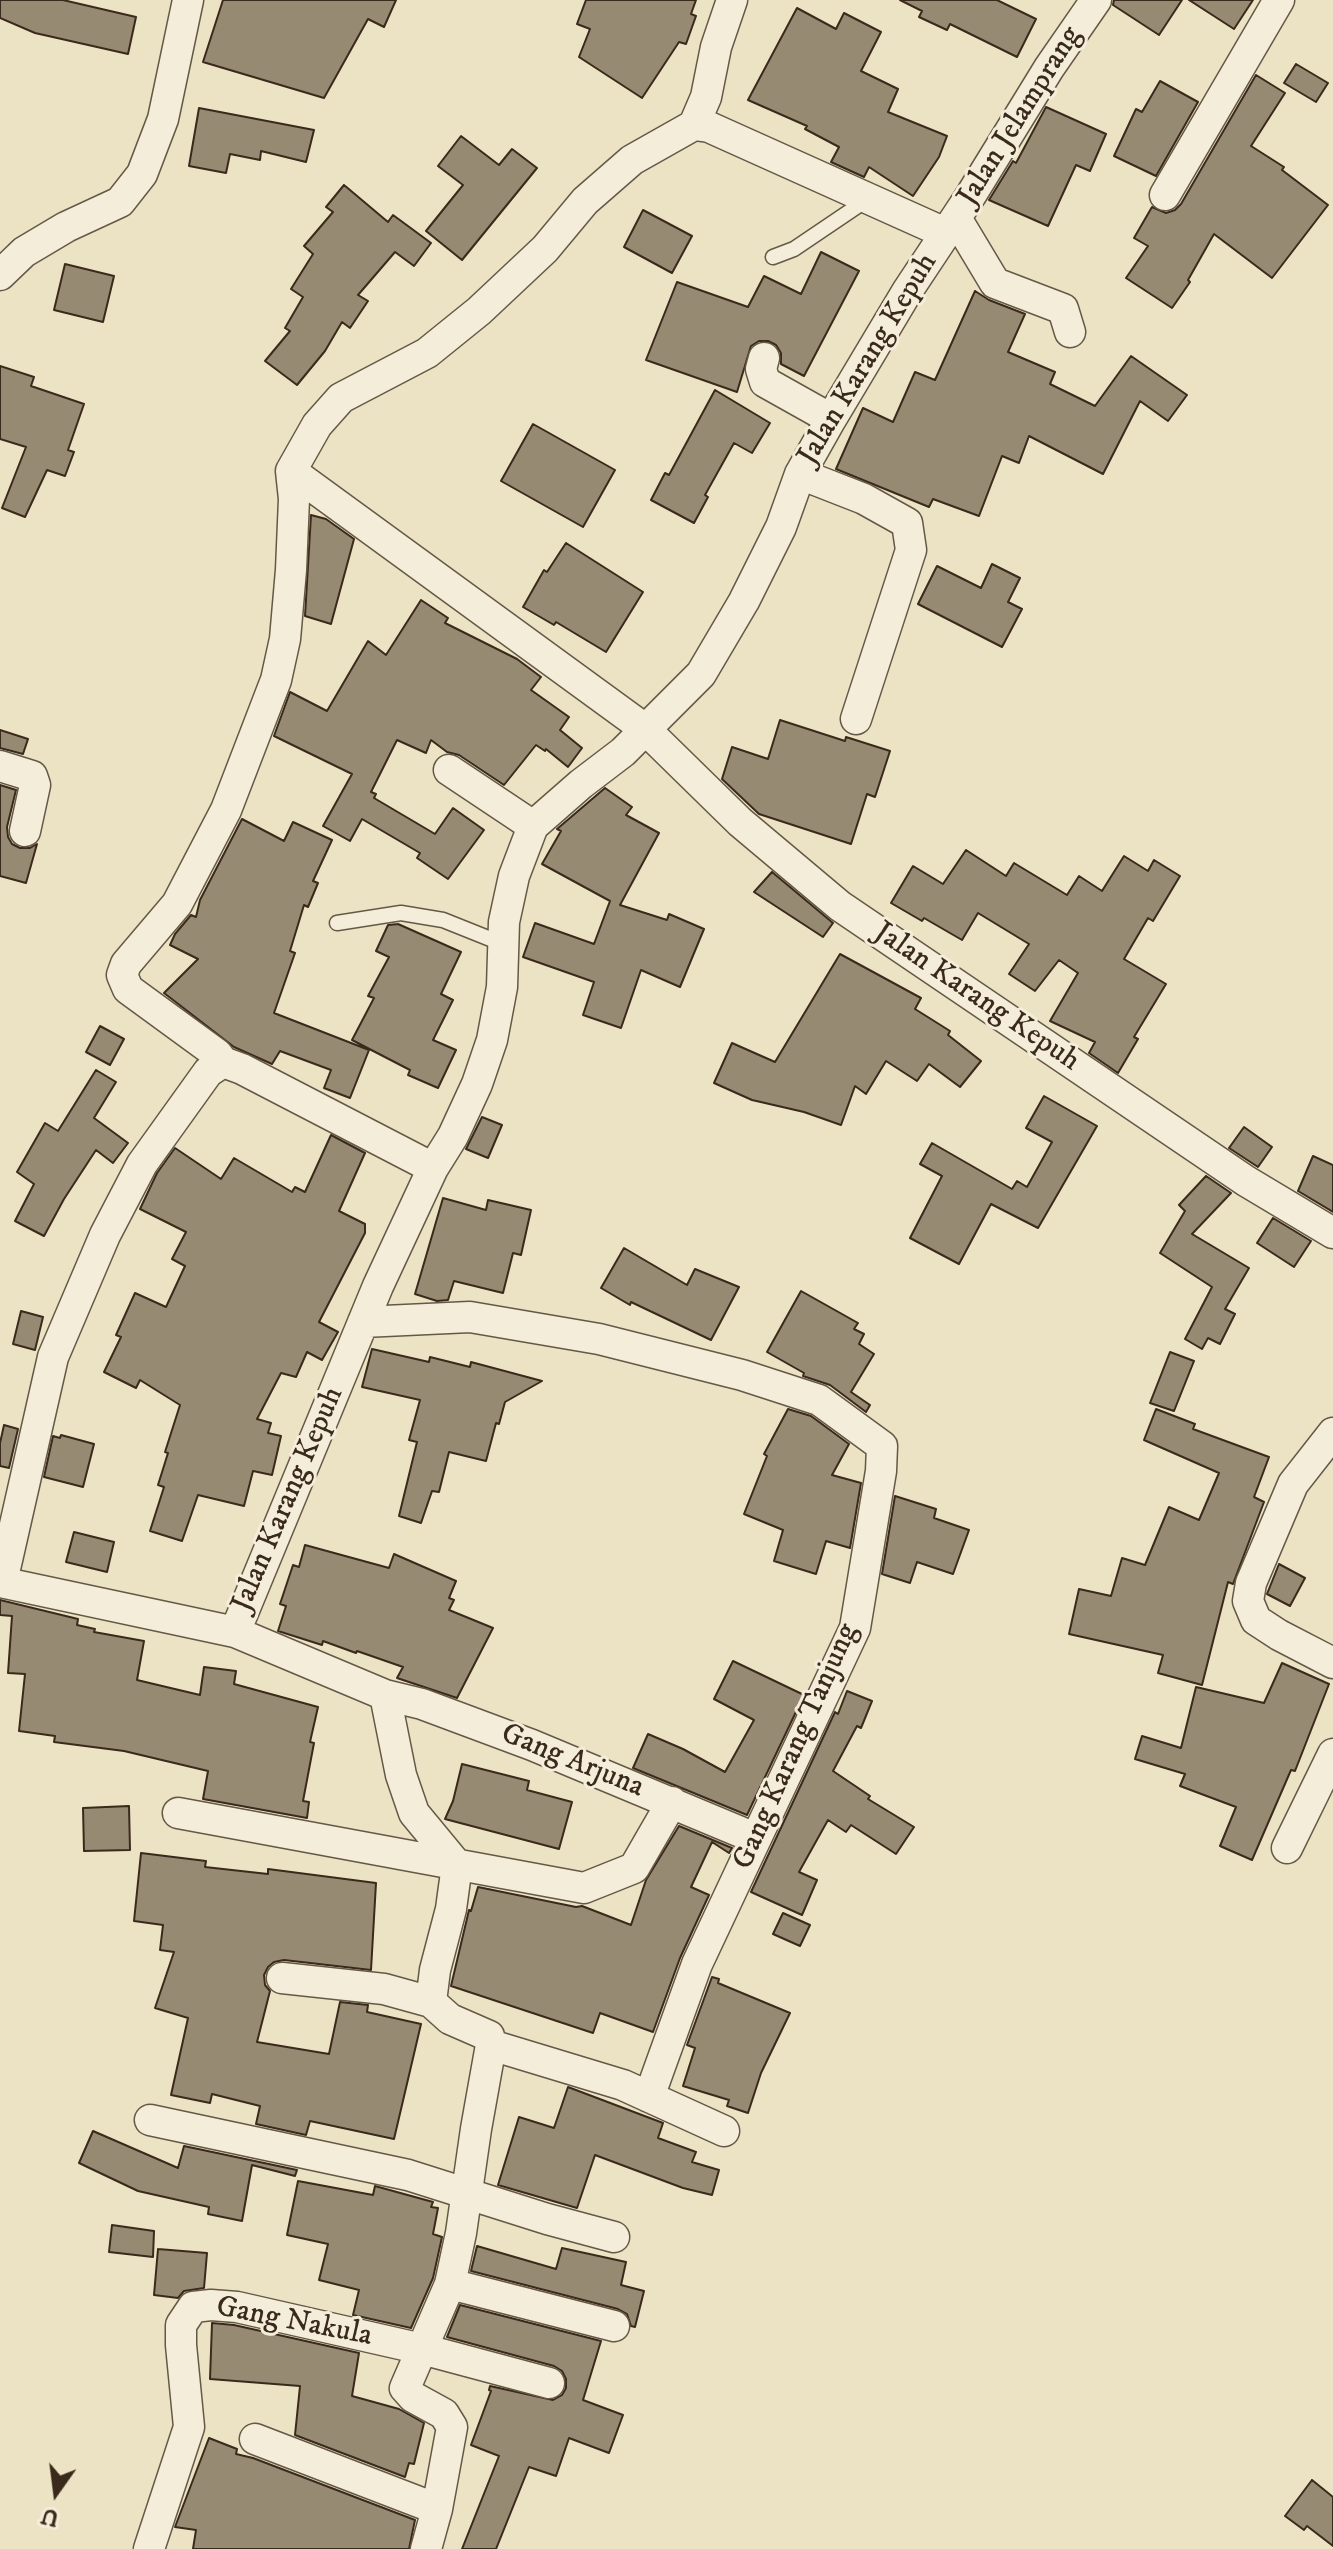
<!DOCTYPE html>
<html>
<head>
<meta charset="utf-8">
<style>
  body { margin:0 }
  #map { position:relative; width:1333px; height:2549px; overflow:hidden; background:#ece3c5; font-family:"IM FELL DW Pica",serif }
  canvas { display:block }
  .north { position:absolute; left:16px; top:2453px; width:80px; height:80px; -webkit-text-stroke:6px #f3edd9; paint-order:stroke; rotate:194deg; font-size:22px; font-weight:700; line-height:32px; text-align:center; color:#3a2a1b }
  .north::after { content:''; display:block; margin:auto; width:28px; height:36px; background:#3a2a1b; clip-path:polygon(50% 0,100% 100%,50% 72%,0 100%) }
</style>
</head>
<body>
<div id="map">
<canvas width="1333" height="2549"></canvas>
<div class="north">U</div>
</div>
<script>
const g = document.querySelector('canvas').getContext('2d');
g.lineJoin = 'round';
function fill(path, color) { g.fillStyle = color; g.fill(path, 'evenodd'); }
const shape = rows => new Path2D(rows.map(r => 'M' + r).join(''));
function strokePath(path, color, width, dash) { g.strokeStyle = color; g.lineWidth = width; g.lineCap = dash ? 'butt' : 'round'; g.setLineDash(dash || []); g.stroke(path); }
function write(font, color, halo, rows, align = 'center') {
  g.font = font + ' "IM FELL DW Pica",serif'; g.lineWidth = 6; g.setLineDash([]); g.textBaseline = 'middle'; g.strokeStyle = halo; g.fillStyle = color; for (const [text, x, y, turn = 0] of rows) {
    g.save(); g.translate(x, y); g.rotate((+turn || 0) * Math.PI / 180); g.textAlign = isNaN(turn) ? turn : align; if (halo) g.strokeText(text, 0, 0); g.fillText(text, 0, 0); g.restore();
  }
}
const building = shape([
  [0,0,63,0,136,17,128,54,35,33,0,18,0,0],
  [223,0,396,0,384,27,368,19,324,98,203,62,223,0],
  [586,0,696,0,691,14,696,16,686,44,679,42,642,98,579,57,590,29,577,24,586,0],
  [900,0,997,0,1036,19,1017,57,950,24,947,30,919,17,922,11,900,0],
  [1114,0,1182,0,1159,35,1113,5,1114,0],
  [1189,0,1253,0,1234,29,1189,0],
  [797,8,836,29,844,13,881,32,861,71,898,89,888,112,947,136,939,157,913,196,869,167,864,177,831,162,839,147,805,129,807,126,748,100,797,8],
  [1296,64,1328,83,1316,102,1284,83,1296,64],
  [1256,75,1285,93,1251,146,1284,167,1282,170,1328,205,1272,278,1214,234,1188,280,1190,282,1172,308,1126,278,1148,246,1134,238,1152,207,1166,213,1175,210,1181,204,1256,75],
  [1160,81,1198,102,1156,176,1114,156,1136,109,1142,112,1160,81],
  [1046,107,1106,134,1090,171,1076,165,1048,226,989,200,1013,161,1016,163,1046,107],
  [199,108,314,130,306,162,261,151,260,160,230,154,226,173,189,166,199,108],
  [461,136,499,165,512,149,537,168,462,260,426,231,463,185,438,166,461,136],
  [344,185,388,222,393,215,431,243,414,266,395,252,358,295,368,301,350,328,342,322,325,351,297,385,265,361,290,331,285,328,303,297,291,289,313,254,304,246,333,212,326,207,344,185],
  [643,210,692,236,672,273,624,247,643,210],
  [821,252,859,271,804,376,781,364,781,353,776,345,768,341,759,341,751,346,737,392,646,360,677,282,748,307,764,276,801,294,821,252],
  [65,264,114,276,103,322,54,310,65,264],
  [975,291,989,300,1025,314,1008,352,1055,372,1050,384,1095,406,1131,356,1187,395,1168,421,1140,401,1103,474,1029,436,1019,463,1002,456,979,516,933,499,929,507,836,469,863,408,893,422,915,372,935,380,975,291],
  [0,366,34,377,31,386,84,404,68,450,74,452,65,476,47,470,25,517,2,508,26,447,0,439,0,366],
  [715,390,770,423,752,453,734,443,705,495,708,497,694,523,651,500,665,473,669,475,715,390],
  [533,424,615,470,583,527,501,481,533,424],
  [311,515,326,519,354,539,331,624,305,616,311,515],
  [566,543,643,592,606,652,556,622,554,625,523,607,544,570,547,572,566,543],
  [992,564,1020,578,1008,602,1022,609,1002,647,918,604,937,566,981,588,992,564],
  [421,600,448,618,445,623,517,659,541,677,531,690,569,717,560,730,582,748,568,767,546,749,545,751,536,745,504,785,459,755,447,752,431,740,426,753,397,740,371,792,376,794,374,798,435,834,453,808,484,830,448,879,417,858,420,853,362,819,350,841,323,826,352,774,274,736,290,692,327,711,368,641,386,655,421,600],
  [780,720,845,741,846,737,890,751,875,797,867,794,851,844,759,814,722,779,732,747,768,759,780,720],
  [0,730,28,739,23,754,0,748,0,730],
  [0,785,16,790,7,827,8,837,12,844,20,848,30,848,37,844,26,883,0,876,0,785],
  [605,788,632,807,626,815,659,833,620,905,667,920,669,914,704,929,680,987,641,970,621,1028,583,1015,594,982,523,957,535,923,594,944,610,901,542,864,561,831,557,829,605,788],
  [242,819,284,841,293,822,332,840,313,881,318,883,308,907,304,905,290,951,295,953,274,1013,369,1050,350,1098,324,1088,331,1070,280,1051,272,1064,234,1047,164,993,198,959,170,945,175,934,191,915,196,917,200,900,242,819],
  [966,850,1006,876,1014,863,1067,895,1079,876,1102,891,1124,856,1148,871,1154,860,1180,876,1153,921,1148,918,1124,959,1166,984,1134,1037,1138,1039,1118,1073,1089,1053,1095,1042,1050,1021,1078,973,1059,960,1035,991,1009,974,1029,944,978,913,962,940,924,918,922,921,891,903,913,866,943,884,966,850],
  [772,872,833,923,823,937,754,892,772,872],
  [398,924,461,952,441,994,453,1000,433,1040,456,1050,438,1088,408,1075,410,1070,352,1040,374,998,368,996,389,957,376,951,388,925,398,924],
  [840,954,921,998,915,1009,950,1031,948,1035,981,1061,960,1087,929,1064,917,1081,886,1061,866,1094,855,1086,841,1125,804,1112,752,1100,714,1083,732,1043,775,1062,840,954],
  [100,1026,124,1039,110,1065,86,1052,100,1026],
  [96,1070,116,1082,94,1118,128,1143,113,1163,96,1150,64,1199,44,1236,15,1221,34,1184,17,1172,45,1123,58,1131,96,1070],
  [1044,1096,1097,1126,1038,1228,991,1204,959,1264,910,1238,942,1176,920,1164,932,1143,1012,1189,1017,1181,1027,1187,1052,1142,1026,1128,1044,1096],
  [482,1117,502,1125,488,1158,466,1149,482,1117],
  [1244,1127,1272,1147,1258,1167,1229,1148,1244,1127],
  [331,1135,365,1153,339,1211,365,1224,365,1233,319,1322,338,1332,322,1360,307,1352,296,1377,281,1373,257,1419,271,1423,268,1433,281,1436,272,1475,253,1471,244,1506,198,1495,182,1541,150,1531,164,1487,158,1485,168,1453,165,1452,180,1405,140,1380,136,1388,104,1372,121,1337,116,1335,135,1293,166,1307,185,1266,172,1259,186,1232,140,1209,157,1173,175,1148,221,1179,234,1158,292,1192,295,1187,305,1192,331,1135],
  [1313,1156,1333,1165,1333,1212,1298,1191,1313,1156],
  [1206,1176,1231,1193,1192,1234,1249,1268,1225,1309,1235,1314,1220,1344,1208,1338,1202,1349,1185,1339,1212,1287,1160,1253,1185,1211,1179,1205,1206,1176],
  [443,1198,486,1210,488,1200,531,1210,521,1255,513,1253,503,1293,454,1281,448,1300,437,1301,415,1294,443,1198],
  [1273,1218,1311,1241,1294,1267,1257,1243,1273,1218],
  [624,1248,687,1285,695,1269,739,1287,711,1340,631,1302,630,1305,601,1288,624,1248],
  [801,1291,858,1323,854,1329,864,1334,859,1344,874,1354,851,1392,870,1405,866,1412,830,1385,803,1376,804,1373,767,1352,801,1291],
  [21,1311,43,1317,35,1350,13,1344,21,1311],
  [372,1349,429,1362,430,1357,470,1367,471,1362,542,1381,505,1402,499,1424,496,1423,486,1461,449,1452,439,1492,432,1491,421,1523,399,1516,417,1442,409,1440,420,1400,362,1387,372,1349],
  [1170,1352,1194,1361,1174,1411,1150,1403,1170,1352],
  [788,1409,811,1416,849,1444,832,1475,861,1483,850,1548,826,1541,816,1574,774,1561,783,1530,744,1514,767,1456,764,1454,788,1409],
  [1156,1409,1195,1424,1193,1429,1269,1457,1254,1497,1264,1502,1233,1584,1228,1582,1202,1685,1158,1673,1163,1655,1069,1634,1079,1589,1111,1596,1122,1558,1145,1565,1169,1507,1199,1520,1219,1473,1144,1440,1156,1409],
  [4,1425,18,1429,9,1468,0,1466,0,1443,4,1425],
  [61,1435,94,1444,83,1487,44,1477,53,1436,60,1438,61,1435],
  [895,1496,936,1509,934,1518,969,1530,953,1574,917,1562,910,1583,882,1574,895,1496],
  [74,1532,114,1542,107,1572,66,1562,74,1532],
  [305,1545,389,1568,394,1554,456,1581,449,1598,454,1600,449,1610,493,1628,457,1698,397,1678,403,1667,357,1651,356,1653,323,1641,322,1645,278,1631,286,1606,280,1604,293,1565,299,1567,305,1545],
  [1279,1564,1305,1578,1290,1606,1267,1594,1279,1564],
  [0,1600,78,1619,77,1625,95,1629,94,1632,144,1641,137,1680,200,1695,204,1667,236,1671,234,1684,318,1707,310,1742,314,1743,303,1801,309,1802,307,1818,203,1799,208,1771,124,1751,54,1742,55,1736,19,1731,25,1674,8,1673,12,1616,0,1615,0,1600],
  [733,1661,804,1695,747,1815,633,1768,648,1734,683,1749,725,1772,754,1720,714,1699,733,1661],
  [1282,1663,1329,1684,1295,1771,1291,1770,1252,1860,1220,1846,1236,1807,1180,1786,1185,1774,1135,1759,1142,1736,1181,1748,1196,1687,1264,1703,1282,1663],
  [847,1691,872,1701,861,1728,857,1726,833,1771,870,1796,868,1799,914,1827,896,1854,851,1825,846,1832,828,1820,799,1872,817,1880,802,1915,751,1892,835,1712,838,1714,847,1691],
  [462,1764,529,1781,527,1790,572,1802,559,1849,445,1819,453,1801,462,1764],
  [129,1806,130,1850,84,1851,83,1808,129,1806],
  [679,1826,732,1848,729,1853,712,1842,691,1887,709,1895,680,1958,653,2032,600,2013,593,2033,451,1986,469,1910,471,1911,478,1887,576,1907,582,1906,631,1925,646,1880,679,1826],
  [141,1853,206,1861,205,1867,268,1874,268,1869,376,1883,371,1970,284,1960,274,1962,268,1967,264,1975,265,1985,270,1991,257,2042,329,2054,340,2002,368,2005,367,2012,421,2024,394,2139,310,2121,306,2135,256,2124,260,2106,212,2094,210,2103,171,2095,188,2018,155,2008,174,1952,160,1950,163,1925,134,1921,141,1853],
  [783,1913,810,1925,800,1946,773,1934,783,1913],
  [712,1977,719,1979,718,1983,790,2013,761,2073,748,2113,727,2106,729,2100,683,2086,695,2048,687,2045,712,1977],
  [568,2087,663,2123,658,2138,696,2152,692,2162,719,2170,712,2195,683,2188,595,2155,577,2208,498,2185,519,2117,554,2128,568,2087],
  [93,2131,178,2168,184,2146,297,2170,295,2176,252,2165,242,2221,208,2214,209,2207,138,2191,79,2163,93,2131],
  [298,2181,373,2195,375,2186,433,2202,431,2207,438,2208,433,2234,442,2237,433,2278,411,2328,353,2315,359,2290,319,2280,328,2244,287,2235,298,2181],
  [112,2225,154,2231,153,2257,109,2252,112,2225],
  [477,2246,556,2269,562,2248,626,2262,621,2285,644,2291,635,2327,631,2326,627,2314,618,2309,471,2271,477,2246],
  [158,2249,207,2253,204,2288,184,2291,178,2298,154,2295,158,2249],
  [460,2305,601,2341,583,2400,623,2415,609,2453,569,2438,556,2476,529,2467,496,2549,462,2549,499,2456,471,2445,491,2391,489,2390,490,2386,553,2400,562,2395,566,2388,566,2379,562,2371,554,2366,447,2337,460,2305],
  [212,2323,234,2325,359,2353,352,2396,399,2409,424,2423,414,2464,409,2463,405,2477,295,2435,300,2386,210,2379,212,2323],
  [209,2438,237,2449,236,2454,253,2458,415,2520,409,2549,193,2549,196,2530,175,2527,209,2438],
  [1312,2480,1333,2497,1333,2546,1307,2526,1304,2530,1285,2516,1312,2480]
]);
const service = shape([
  [773,257,794,249,868,199],
  [337,923,401,913,443,920,503,944]
]);
const minor = shape([
  [694,125,709,127,945,233],
  [1165,195,1279,0],
  [956,218,995,283,1063,309,1070,332],
  [0,275,24,252,66,227,120,202,142,174,163,119,188,0],
  [764,358,761,369,765,382,831,419],
  [291,471,645,729,740,822,840,906,1246,1181,1333,1233],
  [800,474,864,499,907,523,911,550,856,719],
  [0,766,32,776,35,785,25,831],
  [449,770,533,826],
  [223,1062,217,1054,128,989,122,975,126,964,177,904,226,810,276,680,285,639,291,570,294,499,291,471,317,425,341,398,427,353,479,311,545,249,585,201,632,160,694,125,706,97,716,47,732,0],
  [363,1322,470,1317,599,1339,742,1375,819,1400,882,1446,881,1471,855,1628,697,1964,649,2097],
  [1333,1433,1293,1484,1251,1583,1248,1601,1256,1620,1279,1635,1333,1663],
  [0,1582,235,1632],
  [2,1582,53,1357,105,1235,142,1164,208,1072,223,1062,242,1069,433,1168],
  [385,1695,422,1704,532,1745,755,1838],
  [178,1813,584,1888,634,1868,672,1802],
  [1287,1848,1333,1754],
  [282,1978,384,1989,431,2002],
  [491,2045,623,2085,724,2131],
  [150,2120,408,2175,547,2219,614,2237],
  [450,2284,614,2326],
  [255,2439,437,2509],
  [149,2549,189,2427,181,2345,181,2325,193,2307,211,2305,237,2307,422,2349,549,2383],
  [426,2549,437,2509,452,2427,444,2414,413,2397,405,2388,450,2284,461,2233,476,2129,491,2045,489,2036,450,2019,431,2002,435,1970,451,1909,457,1865,414,1813,401,1775,385,1695,235,1632,378,1286,433,1168,453,1136,477,1084,492,1040,502,987,504,922,514,876,533,826,581,784,623,752,701,674,744,601,781,527,800,474,831,419,908,290,971,195,1049,68,1096,0]
]);
const streetNames = [
  ["Jalan Jelamprang",1021,117,-58],
  ["Jalan Karang Kepuh",869,360,-59],
  ["Jalan Karang Kepuh",976,998,34],
  ["Jalan Karang Kepuh",289,1500,-67],
  ["Gang Karang Tanjung",797,1747,-66],
  ["Gang Arjuna",572,1762,22],
  ["Gang Nakula",294,2323,11]
];
fill(building, '#978a73');
strokePath(building, '#3a2a1b', 2);
strokePath(service, '#665846', 17);
strokePath(minor, '#665846', 33);
strokePath(service, '#f3edd9', 14);
strokePath(minor, '#f3edd9', 30);
write('30px', '#3a2a1b', '#f3edd9', streetNames);
</script>
</body>
</html>
